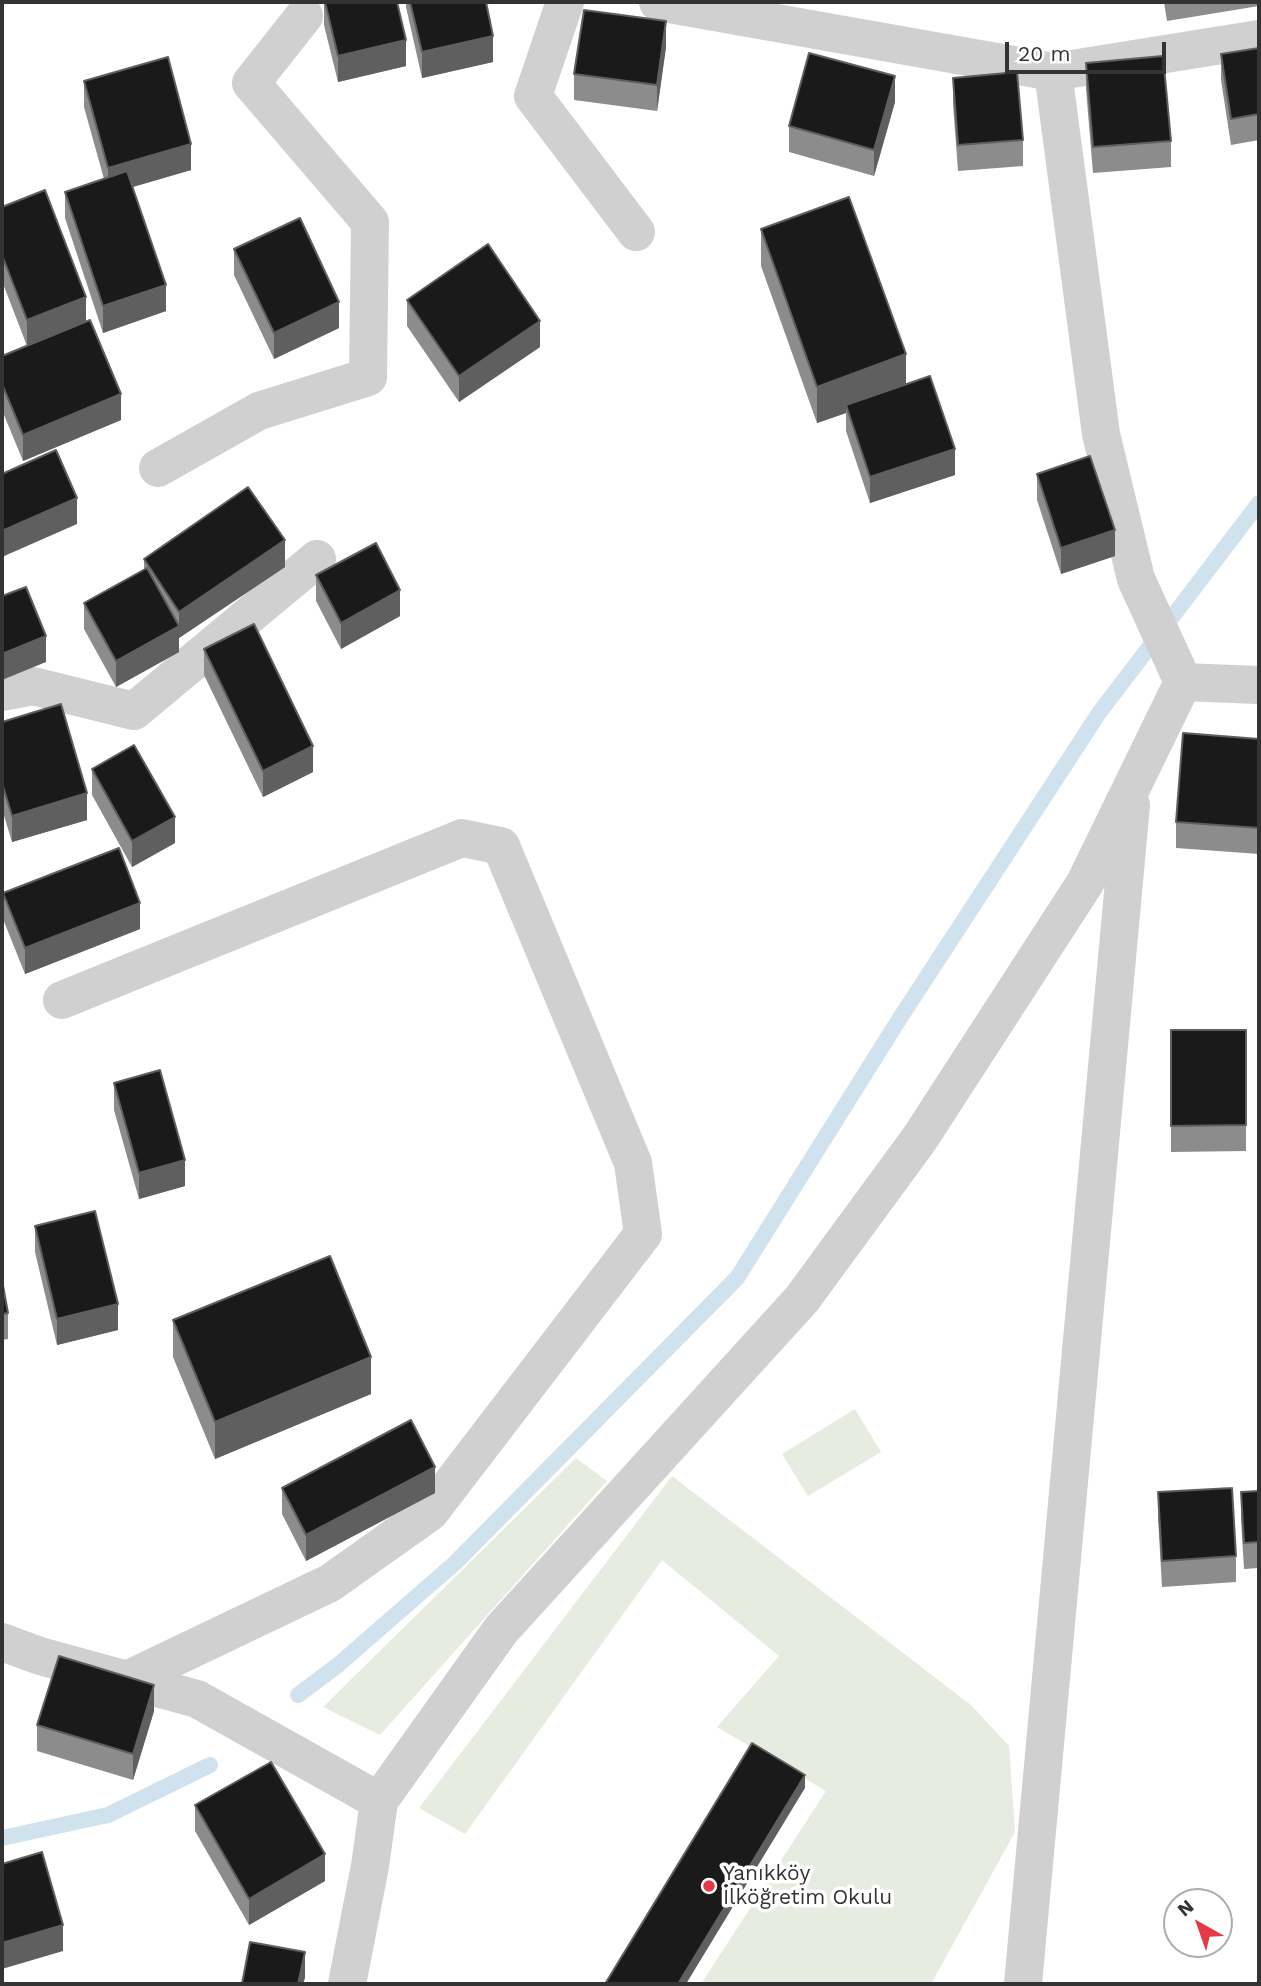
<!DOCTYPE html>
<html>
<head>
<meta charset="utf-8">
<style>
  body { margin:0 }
  #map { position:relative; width:1261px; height:1986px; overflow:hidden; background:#fff; font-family:"Work Sans",sans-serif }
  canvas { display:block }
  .frame { position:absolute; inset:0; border:4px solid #333; pointer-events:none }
  .north { position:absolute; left:1163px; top:1888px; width:70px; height:70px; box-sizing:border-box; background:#fff; border:2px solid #adadad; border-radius:50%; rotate:320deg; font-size:19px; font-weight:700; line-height:28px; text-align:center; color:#333 }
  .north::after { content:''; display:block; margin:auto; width:24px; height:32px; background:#e63946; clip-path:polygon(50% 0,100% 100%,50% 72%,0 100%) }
  .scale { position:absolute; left:1005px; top:42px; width:161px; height:32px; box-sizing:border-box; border:4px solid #333; border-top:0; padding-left:9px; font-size:21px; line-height:24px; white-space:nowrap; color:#333; -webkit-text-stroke:5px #fff; paint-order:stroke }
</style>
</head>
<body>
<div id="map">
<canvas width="1261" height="1986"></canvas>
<div class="frame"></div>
<div class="north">N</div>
<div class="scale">20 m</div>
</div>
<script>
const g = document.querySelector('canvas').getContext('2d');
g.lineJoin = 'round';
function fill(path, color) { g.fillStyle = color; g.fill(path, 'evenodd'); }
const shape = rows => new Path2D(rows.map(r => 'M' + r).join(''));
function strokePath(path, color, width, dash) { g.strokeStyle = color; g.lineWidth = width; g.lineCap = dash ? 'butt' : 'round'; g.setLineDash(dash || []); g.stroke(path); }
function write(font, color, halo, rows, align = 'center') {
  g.font = font + ' "Work Sans",sans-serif'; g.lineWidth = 7; g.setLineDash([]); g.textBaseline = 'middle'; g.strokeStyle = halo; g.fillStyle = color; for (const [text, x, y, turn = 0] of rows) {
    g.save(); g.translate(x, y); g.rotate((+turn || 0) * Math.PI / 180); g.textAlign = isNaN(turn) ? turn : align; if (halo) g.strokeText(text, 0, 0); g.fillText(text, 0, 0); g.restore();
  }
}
const green = shape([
  [855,1409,881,1452,808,1496,782,1454],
  [576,1458,607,1481,380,1735,323,1707],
  [672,1476,971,1705,1009,1746,1015,1832,931,1984,701,1984,826,1791,717,1727,779,1656,662,1560,465,1834,419,1808]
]);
const stream = shape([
  [298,1695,338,1665,455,1563,737,1278,900,1018,1099,713,1259,503],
  [2,1838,108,1815,210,1765]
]);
const minor = shape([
  [565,2,533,96,636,232],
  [658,2,1053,72,1259,39],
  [1053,72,1101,434,1136,579,1183,682],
  [158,468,259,411,368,377,370,222,251,83,304,16],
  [1183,682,1259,685],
  [2,692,33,686,134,711,317,559],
  [62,1000,462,838,501,846,633,1163,643,1234,430,1512,330,1583,127,1680],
  [2,1642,40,1656,197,1699,379,1801,370,1866,347,1984],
  [379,1801,501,1630,802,1299,920,1138,1085,883,1183,682],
  [1023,1984,1131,805]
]);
const wall = shape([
  [324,2,397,2,406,66,338,82,324,25],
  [406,2,486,2,493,62,422,78,406,7],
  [1164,2,1259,2,1259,6,1167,21],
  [666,47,657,111,574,100,574,74],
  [1259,48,1259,140,1231,145,1221,80,1221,54],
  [1086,63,1171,141,1171,167,1093,173,1086,89],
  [953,78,1023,140,1023,166,958,171,953,104],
  [84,81,191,170,133,187,166,311,103,333,65,218,65,192,104,179,84,107],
  [895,102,874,176,789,152,789,126],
  [2,207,86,321,121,420,23,461,2,410,2,356,27,346,2,281],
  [761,229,906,384,955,475,870,503,846,431,846,413,817,423,761,266],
  [234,249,339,328,274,359,234,275],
  [407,300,540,347,459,402,407,326],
  [1037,474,1115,556,1061,574,1037,500],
  [144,559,285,567,179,638,179,637,179,652,116,687,84,629,84,603,144,570],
  [316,575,400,616,341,649,316,601],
  [204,649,313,772,263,797,204,675],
  [2,722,87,820,12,842,2,809],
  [1259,739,1259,854,1176,848,1176,822],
  [92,769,175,843,132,867,92,795],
  [3,893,140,929,25,974,3,919],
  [1171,1030,1246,1030,1246,1151,1171,1152],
  [114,1083,185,1186,139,1199,114,1110],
  [35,1226,118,1330,57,1345,35,1252],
  [2,1280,8,1313,8,1339,2,1340],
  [173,1320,371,1394,215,1459,173,1357],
  [282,1488,435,1493,306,1561,282,1514],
  [1259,1491,1259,1568,1244,1569,1241,1519,1241,1492],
  [1158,1492,1236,1556,1236,1582,1162,1587,1158,1518],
  [154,1711,133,1780,37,1751,37,1725],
  [195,1805,325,1881,249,1925,195,1831]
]);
const shadedWall = shape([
  [666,21,666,47,657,111,657,85],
  [493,36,493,62,422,78,422,52],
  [406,40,406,66,338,82,338,56],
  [895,76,895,102,874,176,874,150],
  [191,144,191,170,108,194,108,168],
  [166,285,166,311,103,333,103,306],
  [86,297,86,323,27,346,27,320],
  [339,302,339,328,274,359,274,333],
  [540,321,540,347,459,402,459,376],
  [906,354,906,391,846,405,846,413,817,423,817,387],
  [121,394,121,420,23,461,23,435],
  [955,449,955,475,870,503,870,477],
  [77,498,77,524,2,557,2,531],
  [1115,530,1115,556,1061,574,1061,548],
  [285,540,285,567,179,638,179,612],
  [400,590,400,616,341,649,341,623],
  [179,626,179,652,116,687,116,661],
  [46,636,46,662,2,680,2,654],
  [313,746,313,772,263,797,263,771],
  [87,793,87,820,12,842,12,816],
  [175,817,175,843,132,867,132,841],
  [140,903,140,929,25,974,25,948],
  [185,1160,185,1186,139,1199,139,1173],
  [118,1304,118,1330,57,1345,57,1319],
  [371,1357,371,1394,215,1459,215,1422],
  [435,1467,435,1493,306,1561,306,1535],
  [154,1685,154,1711,133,1780,133,1754],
  [805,1775,805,1788,686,1984,678,1984],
  [325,1854,325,1881,249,1925,249,1899],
  [63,1925,63,1951,2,1969,2,1943],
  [305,1952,305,1978,303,1984,298,1984]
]);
const building = shape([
  [325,2,397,2,406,40,338,56,325,2],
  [410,2,486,2,493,36,422,52,410,2],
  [584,10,666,21,657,85,574,74,584,10],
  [1259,48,1259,114,1231,119,1221,54,1259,48],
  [809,53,895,76,874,150,789,126,809,53],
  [1163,56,1171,141,1093,147,1086,63,1163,56],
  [168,57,191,144,108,168,84,81,168,57],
  [1017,72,1023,140,958,145,953,78,1017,72],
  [127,171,166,285,103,306,65,192,127,171],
  [45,190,86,297,27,320,2,255,2,207,45,190],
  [849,197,906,354,817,387,761,229,849,197],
  [300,218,339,302,274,333,234,249,300,218],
  [488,244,540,321,459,376,407,300,488,244],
  [90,320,121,394,23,435,2,384,2,356,90,320],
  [930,376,955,449,870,477,846,405,930,376],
  [56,450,77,498,2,531,2,474,56,450],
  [1090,456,1115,530,1061,548,1037,474,1090,456],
  [248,487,285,540,179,612,144,559,248,487],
  [376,543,400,590,341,623,316,575,376,543],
  [147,568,179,626,116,661,84,603,147,568],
  [26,587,46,636,2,654,2,596,26,587],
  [254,624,313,746,263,771,204,649,254,624],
  [61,704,87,793,12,816,2,783,2,722,61,704],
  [1183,733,1259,739,1259,828,1176,822,1183,733],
  [134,745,175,817,132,841,92,769,134,745],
  [119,848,140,903,25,948,3,893,119,848],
  [1171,1030,1246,1030,1246,1125,1171,1126,1171,1030],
  [160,1070,185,1160,139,1173,114,1083,160,1070],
  [95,1211,118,1304,57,1319,35,1226,95,1211],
  [330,1256,371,1357,215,1422,173,1320,330,1256],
  [2,1280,8,1313,2,1314,2,1280],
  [411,1420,435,1467,306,1535,282,1488,411,1420],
  [1232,1488,1236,1556,1162,1561,1158,1492,1232,1488],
  [1259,1491,1259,1542,1244,1543,1241,1492,1259,1491],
  [59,1656,154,1685,133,1754,37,1725,59,1656],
  [752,1743,805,1775,678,1984,605,1984,752,1743],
  [271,1762,325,1854,249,1899,195,1805,271,1762],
  [42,1852,63,1925,2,1943,2,1864,42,1852],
  [250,1942,305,1952,298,1984,242,1984,250,1942]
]);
const markers = [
  [709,1886,7,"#e63946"]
];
const poiNames = [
  ["Yanıkköy",723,1874],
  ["İlköğretim Okulu",723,1898]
];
fill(green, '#e6ecdf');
strokePath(stream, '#cfe2ee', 16);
strokePath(minor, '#d0d0d0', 38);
fill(wall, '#8c8c8c');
fill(shadedWall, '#5f5f5f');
fill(building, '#1a1a1a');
strokePath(building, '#5f5f5f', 2);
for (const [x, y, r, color] of markers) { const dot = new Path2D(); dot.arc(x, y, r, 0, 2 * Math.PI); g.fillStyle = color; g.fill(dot); strokePath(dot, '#fff', 2.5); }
write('21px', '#333', '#fff', poiNames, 'left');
</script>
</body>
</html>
